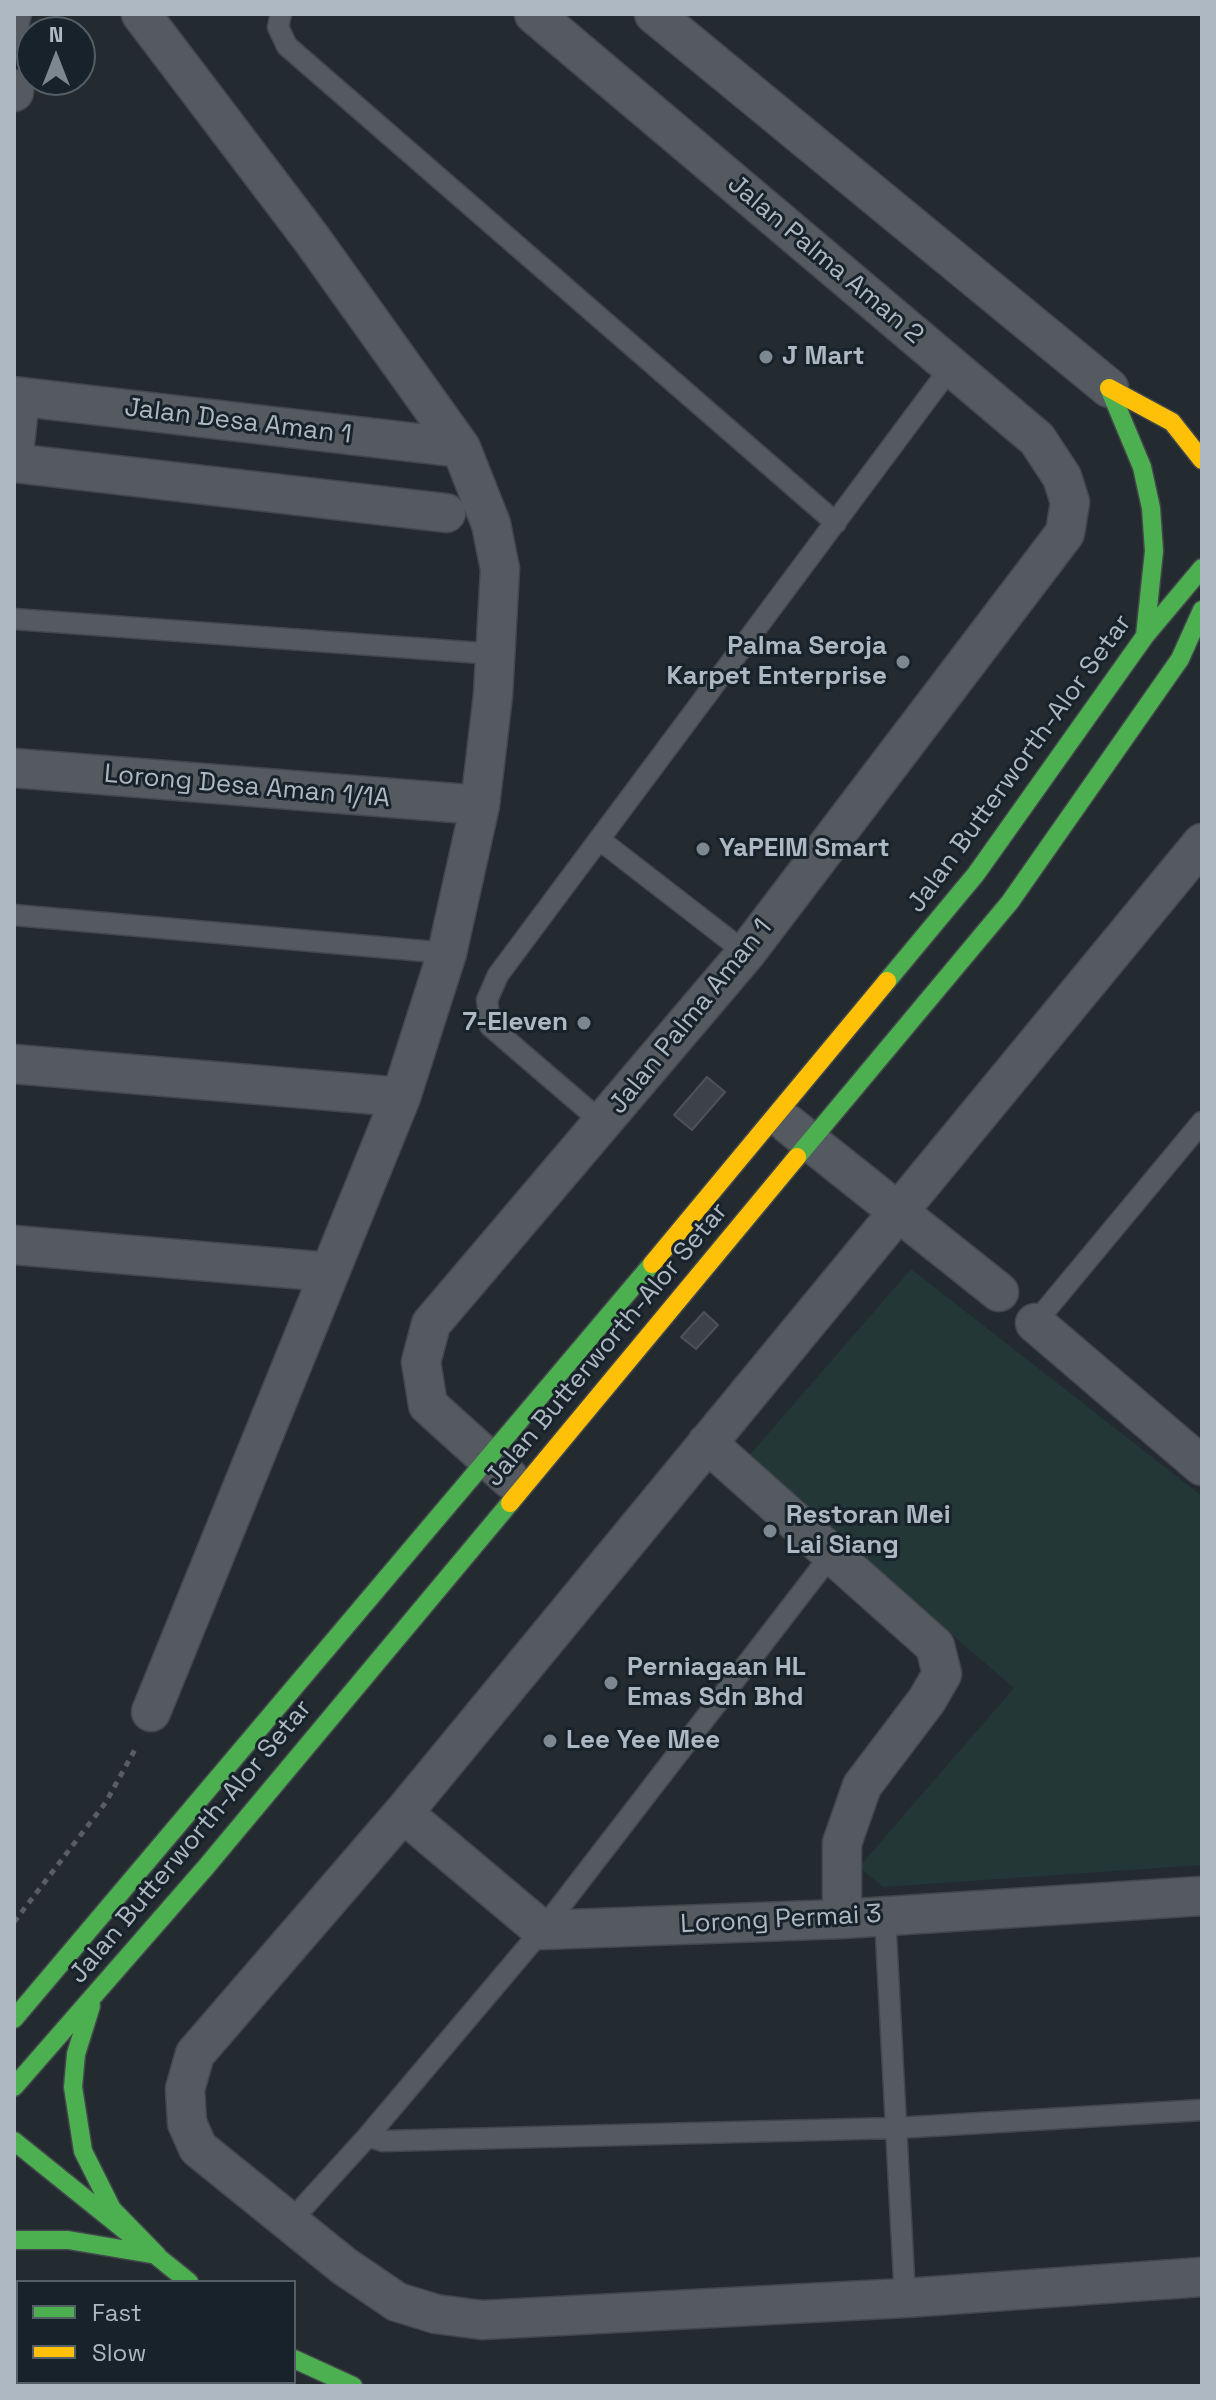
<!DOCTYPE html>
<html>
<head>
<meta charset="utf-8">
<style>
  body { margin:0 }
  #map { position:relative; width:1216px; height:2400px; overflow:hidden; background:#242b30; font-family:"Space Grotesk",sans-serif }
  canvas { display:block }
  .frame { position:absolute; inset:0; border:16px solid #adb8c3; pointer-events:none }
  .legend { position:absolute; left:16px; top:2280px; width:280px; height:104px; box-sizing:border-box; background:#18222a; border:2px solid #545e67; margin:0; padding:10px 14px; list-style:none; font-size:24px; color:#adb8c3 }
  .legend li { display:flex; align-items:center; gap:16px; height:40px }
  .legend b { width:40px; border:2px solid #545e67 }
  .north { position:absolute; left:16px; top:16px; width:80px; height:80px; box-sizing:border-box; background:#18222a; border:2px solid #545e67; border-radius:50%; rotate:0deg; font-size:22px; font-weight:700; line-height:32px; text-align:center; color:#adb8c3 }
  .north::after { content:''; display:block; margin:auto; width:28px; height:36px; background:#7d8790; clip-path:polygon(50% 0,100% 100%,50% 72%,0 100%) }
</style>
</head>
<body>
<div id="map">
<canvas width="1216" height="2400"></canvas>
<div class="frame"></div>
<ul class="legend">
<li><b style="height:10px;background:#4caf50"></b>Fast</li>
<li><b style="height:10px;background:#ffc107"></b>Slow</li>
</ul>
<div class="north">N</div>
</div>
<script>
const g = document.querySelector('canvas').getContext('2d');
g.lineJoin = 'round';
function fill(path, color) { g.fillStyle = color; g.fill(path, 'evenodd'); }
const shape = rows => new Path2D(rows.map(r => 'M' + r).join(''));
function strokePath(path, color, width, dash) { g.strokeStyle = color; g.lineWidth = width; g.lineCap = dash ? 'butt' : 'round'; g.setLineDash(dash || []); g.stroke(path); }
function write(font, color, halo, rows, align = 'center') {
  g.font = font + ' "Space Grotesk",sans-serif'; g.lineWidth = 6; g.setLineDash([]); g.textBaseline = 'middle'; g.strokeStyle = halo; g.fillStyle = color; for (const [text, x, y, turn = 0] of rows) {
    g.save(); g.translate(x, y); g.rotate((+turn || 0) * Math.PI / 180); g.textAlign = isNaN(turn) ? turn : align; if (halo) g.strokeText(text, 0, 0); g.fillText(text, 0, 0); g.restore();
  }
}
const green = shape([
  [911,1269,1202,1496,1202,1865,883,1887,859,1867,1014,1688,747,1458]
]);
const building = shape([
  [707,1077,725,1092,692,1130,674,1115,707,1077],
  [704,1312,718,1325,696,1349,681,1337,704,1312]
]);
const path = shape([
  [14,1922,106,1802,137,1746]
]);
const lane = shape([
  [281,14,278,27,287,46,836,523],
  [14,41,21,14],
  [14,619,495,654],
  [600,840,746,953],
  [14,915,447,953],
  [604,1124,490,1026,487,1000,498,975,951,367],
  [1035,1323,1202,1122],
  [885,1916,905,2298],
  [368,2136,383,2141,896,2128,1202,2110],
  [289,2223,368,2136,542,1930,831,1555]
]);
const street = shape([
  [141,14,311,238,461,448,491,524,500,569,493,695,480,805,447,953,401,1097,151,1712],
  [654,14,1109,388],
  [14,89,14,92],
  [14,396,461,448],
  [14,453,20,397],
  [14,463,446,513],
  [14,768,480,805],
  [1202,843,403,1813,195,2054,185,2089,187,2123,198,2148,344,2266,397,2302,436,2314,482,2320,905,2298,1202,2277],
  [14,1064,401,1097],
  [788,1124,999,1292],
  [14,1245,329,1272],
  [1035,1323,1202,1466],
  [707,1443,935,1646,942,1674,927,1700,862,1786,842,1843,842,1919],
  [510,1479,428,1405,421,1362,431,1324,746,953,1065,533,1070,502,1062,477,1037,439,534,14],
  [403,1813,542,1930,842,1919,1202,1896]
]);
const fast = shape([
  [1109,388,1142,467,1151,508,1154,551,1145,636],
  [887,981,976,874,1145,636,1202,568],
  [797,1157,1010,902,1180,659,1202,610],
  [91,2006,76,2054,73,2087,83,2151,112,2209,157,2255],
  [14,2019,652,1264],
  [14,2087,206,1867,510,1503],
  [14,2141,189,2282],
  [14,2240,68,2240,157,2255],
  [294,2359,353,2386]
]);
const slow = shape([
  [1109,388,1172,422,1202,460],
  [652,1264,887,981],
  [510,1503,797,1157]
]);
const markers = [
  [766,357,8,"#7d8790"],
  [903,662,8,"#7d8790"],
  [703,849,8,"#7d8790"],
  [584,1023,8,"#7d8790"],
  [770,1531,8,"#7d8790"],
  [611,1683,8,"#7d8790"],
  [550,1741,8,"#7d8790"]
];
const streetNames = [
  ["Jalan Palma Aman 2",825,260,40],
  ["Jalan Desa Aman 1",238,422,7],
  ["Jalan Butterworth-Alor Setar",1020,764,-54],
  ["Lorong Desa Aman 1/1A",247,787,5],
  ["Jalan Palma Aman 1",691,1017,-51],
  ["Jalan Butterworth-Alor Setar",607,1345,-50],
  ["Jalan Butterworth-Alor Setar",191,1842,-50],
  ["Lorong Permai 3",781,1920,-3]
];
const poiNames = [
  ["J Mart",782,357],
  ["Palma Seroja",887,647,"right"],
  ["Karpet Enterprise",887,677,"right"],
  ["YaPEIM Smart",719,849],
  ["7-Eleven",568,1023,"right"],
  ["Restoran Mei",786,1516],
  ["Lai Siang",786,1546],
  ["Perniagaan HL",627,1668],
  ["Emas Sdn Bhd",627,1698],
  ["Lee Yee Mee",566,1741]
];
fill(green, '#223736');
fill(building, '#3c4247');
strokePath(building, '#4c5258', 2);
strokePath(lane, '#42474b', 23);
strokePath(street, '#42474b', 41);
strokePath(fast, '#42474b', 21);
strokePath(slow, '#42474b', 21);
strokePath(path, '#585e63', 5, [6, 6]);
strokePath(lane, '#545a5f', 20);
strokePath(street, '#545a5f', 38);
strokePath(fast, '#4caf50', 18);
strokePath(slow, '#ffc107', 18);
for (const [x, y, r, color] of markers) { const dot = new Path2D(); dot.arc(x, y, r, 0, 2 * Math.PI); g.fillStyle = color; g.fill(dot); strokePath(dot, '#18222a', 3); }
write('26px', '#adb8c3', '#18222a', streetNames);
write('bold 26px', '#adb8c3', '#18222a', poiNames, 'left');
</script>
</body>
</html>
